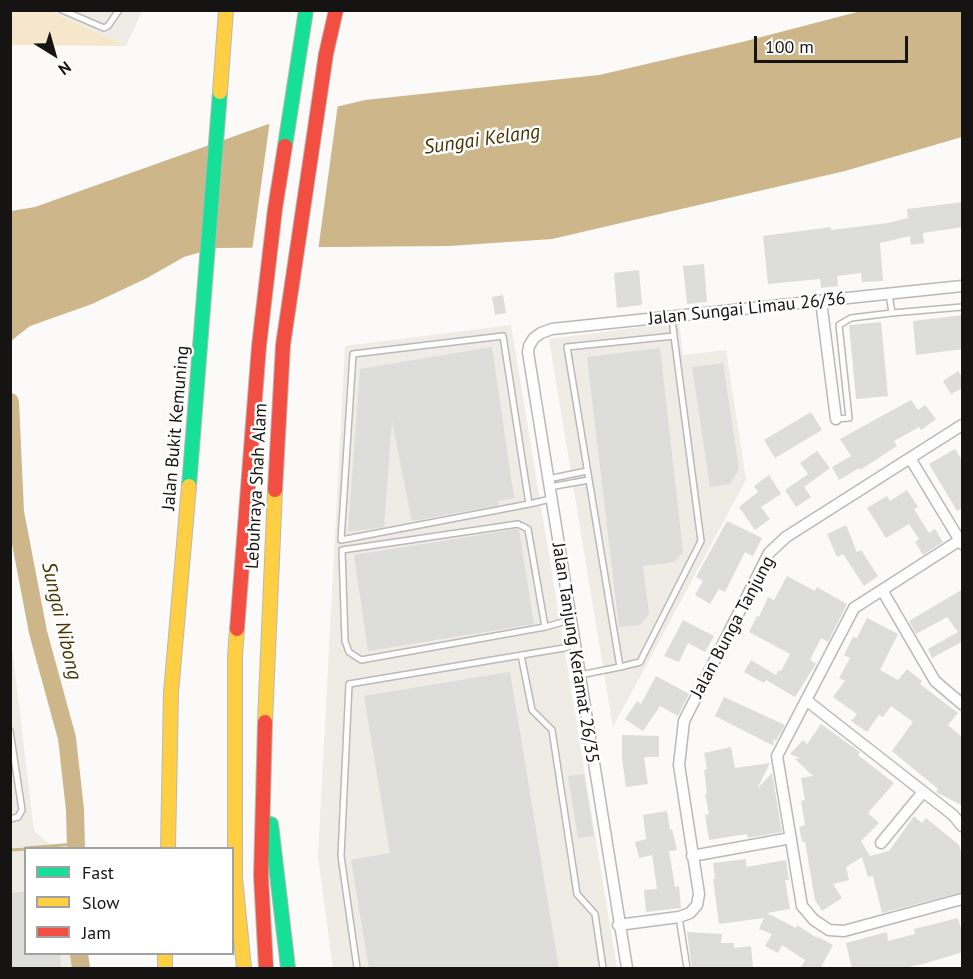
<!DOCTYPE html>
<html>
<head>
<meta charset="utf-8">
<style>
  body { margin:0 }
  #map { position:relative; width:973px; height:979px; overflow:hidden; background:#fbfaf8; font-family:"PT Sans",sans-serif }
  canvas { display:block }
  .frame { position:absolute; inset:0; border:12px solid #151413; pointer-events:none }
  .legend { position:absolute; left:24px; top:847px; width:210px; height:108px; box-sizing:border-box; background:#fff; border:2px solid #a1a1a1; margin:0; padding:8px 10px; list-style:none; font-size:18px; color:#151413 }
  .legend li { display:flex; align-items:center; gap:12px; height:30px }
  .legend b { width:30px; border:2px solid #a1a1a1 }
  .north { position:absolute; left:24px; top:24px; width:60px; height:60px; -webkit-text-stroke:4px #fff; paint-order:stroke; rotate:143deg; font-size:16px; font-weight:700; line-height:24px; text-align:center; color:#151413 }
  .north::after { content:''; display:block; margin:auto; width:21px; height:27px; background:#151413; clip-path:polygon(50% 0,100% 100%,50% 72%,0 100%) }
  .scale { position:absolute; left:754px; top:36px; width:154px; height:27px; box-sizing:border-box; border:3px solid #151413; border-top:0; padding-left:8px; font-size:18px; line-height:21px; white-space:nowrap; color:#151413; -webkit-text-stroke:4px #fff; paint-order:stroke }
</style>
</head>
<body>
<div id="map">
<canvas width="973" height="979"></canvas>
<div class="frame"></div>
<ul class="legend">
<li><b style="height:8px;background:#16e098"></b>Fast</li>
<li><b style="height:8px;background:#ffcf43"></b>Slow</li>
<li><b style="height:8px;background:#f24e42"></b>Jam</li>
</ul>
<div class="north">N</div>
<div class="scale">100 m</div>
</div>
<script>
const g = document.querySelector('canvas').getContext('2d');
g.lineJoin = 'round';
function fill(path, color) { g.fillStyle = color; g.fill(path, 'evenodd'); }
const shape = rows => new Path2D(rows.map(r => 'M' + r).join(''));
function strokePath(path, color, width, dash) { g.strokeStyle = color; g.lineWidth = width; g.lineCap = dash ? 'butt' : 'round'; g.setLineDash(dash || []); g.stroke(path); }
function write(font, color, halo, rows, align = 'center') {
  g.font = font + ' "PT Sans",sans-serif'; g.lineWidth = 5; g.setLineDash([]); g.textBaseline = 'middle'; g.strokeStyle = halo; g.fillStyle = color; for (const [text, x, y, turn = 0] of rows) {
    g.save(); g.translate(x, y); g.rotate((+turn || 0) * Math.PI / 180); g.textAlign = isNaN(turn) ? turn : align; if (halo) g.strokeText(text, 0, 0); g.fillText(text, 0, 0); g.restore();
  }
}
const built = shape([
  [50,11,142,11,126,46],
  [679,322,683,355,726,350,746,480,613,727,549,339],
  [511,325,617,968,333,968,318,856,345,346],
  [10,631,34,831,55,848,26,848,26,954,71,954,72,968,11,968]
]);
const green = shape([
  [50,11,126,46,11,45,11,11]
]);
const water = shape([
  [861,11,962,11,962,137,845,171,552,239,449,246,215,248,184,257,147,278,92,304,30,326,11,341,11,211,35,207,277,121,365,100,599,75,742,42]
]);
const pier = shape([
  [338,104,318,251,252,251,270,120]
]);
const stream = shape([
  [26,848,76,844],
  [10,850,26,849]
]);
const river = shape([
  [10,402,15,512,38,632,67,738,75,810,76,848],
  [79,954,81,968]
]);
const building = shape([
  [963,202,963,227,923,233,924,243,911,245,910,236,880,243,883,281,862,282,861,273,837,276,838,286,821,288,820,279,768,284,763,236,831,227,831,230,888,223,908,218,907,209],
  [704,264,707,302,687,304,683,266],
  [639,270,642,305,617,308,614,273],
  [503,295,506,313,495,315,492,297],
  [963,315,963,349,916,355,913,321],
  [881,322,888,396,856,399,849,325],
  [492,347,514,498,498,501,499,505,412,521,392,421,384,527,348,532,360,369],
  [660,348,683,552,674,562,643,566,649,614,640,625,619,627,587,357],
  [723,363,739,469,730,484,710,487,692,367],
  [958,371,963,378,963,388,951,394,943,381],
  [911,400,918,410,925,405,936,419,921,430,919,427,894,441,897,446,860,470,859,468,839,480,832,467,851,456,840,439],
  [811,412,822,430,775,458,764,440],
  [955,449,963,462,963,508,957,511,929,464],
  [817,451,830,468,804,487,811,497,796,507,785,490,808,474,800,463],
  [769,475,781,494,761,507,770,519,755,530,739,507,758,492,754,486],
  [907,490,918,507,914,509,929,533,935,529,943,542,923,555,915,542,919,539,909,524,886,538,867,508,887,496,890,501],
  [727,521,762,538,753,556,745,552,725,592,719,589,710,604,695,595,703,581,696,577],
  [846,525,857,552,861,550,878,576,864,586,843,554,837,557,827,534],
  [517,529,519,530,534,624,368,651,354,555],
  [787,576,815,591,817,587,847,604,828,642,821,638,810,660,816,664,795,697,766,680,764,683,744,672,751,660,776,675,779,670,781,671,790,654,749,632,757,616,759,617,768,597,774,600],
  [963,589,963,641,932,658,928,649,958,632,947,617,916,634,909,621],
  [867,618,898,634,880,670,898,680,907,669,922,681,920,684,958,713,948,725,963,738,963,806,936,792,938,789,892,751,913,722,891,706,883,717,879,715,867,732,851,721,857,714,833,697,845,681,839,678,850,658,844,655,853,637,857,638],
  [683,620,714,636,705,652,688,643,679,662,664,656],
  [510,672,559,969,369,969,351,860,390,853,364,696],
  [656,676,689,694,678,716,660,706,643,731,625,719,637,701,641,704],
  [724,697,785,725,776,741,773,739,774,746,715,716],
  [821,724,860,752,858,755,894,783,868,813,879,823,861,841,870,856,889,851,914,816,922,823,926,818,959,845,963,858,963,892,882,913,873,876,868,877,862,857,846,867,849,880,833,884,842,898,822,911,815,900,805,842,802,842,799,827,805,825,801,801,805,800,801,778,813,776,795,759,800,758,790,754,803,740,807,744],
  [622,735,659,736,659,757,644,757,648,784,626,787,622,759],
  [731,747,735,768,770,763,757,789,772,773,782,832,748,838,747,834,709,840,705,815,709,814,705,794,707,793,704,770,707,769,704,753],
  [584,774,594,836,578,838,568,776],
  [667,811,670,830,672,829,677,850,669,851,675,887,679,886,681,908,646,912,644,890,657,889,652,855,639,858,635,842,646,839,643,815],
  [746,859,746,867,786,860,789,880,785,880,790,909,767,913,796,928,797,925,817,938,818,937,833,945,820,969,800,969,805,960,782,945,778,953,765,946,772,934,759,929,764,918,719,924,713,879,715,879,713,863],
  [26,892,26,954,60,954,61,969,10,969,10,893],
  [958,918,963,935,963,952,923,964,899,969,852,969,846,943,887,932,888,941,915,934,914,929],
  [687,932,722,934,721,943,734,943,734,948,751,946,753,968,692,969]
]);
const lane = shape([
  [62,10,104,28,108,26,119,10],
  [889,294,892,313,962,307],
  [672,317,674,336],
  [503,336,529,504,341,540,353,354,503,336],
  [674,336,701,541,640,662,620,667,567,347,674,336],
  [836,419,849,418,839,325,851,318,892,313],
  [548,479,587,471],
  [549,487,589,480],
  [529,504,551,499],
  [518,524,528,529,545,627,361,660,349,652,345,641,342,550,518,524],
  [545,627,570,620],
  [521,655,532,710,552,730,577,894,595,914,603,968],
  [580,675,620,667],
  [10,731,22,810,18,817,10,819],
  [679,917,687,968],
  [357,968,341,856,349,684,564,648,574,645]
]);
const street = shape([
  [821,301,836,419],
  [910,458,962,544],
  [960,540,854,608,777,756,802,906,814,920,829,930,844,931,962,899],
  [882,590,935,681,962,704],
  [806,700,953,815,962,826],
  [881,843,923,792],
  [692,856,791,838],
  [618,925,679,917,690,913,697,905,699,894,679,765,684,721,769,553,786,537,962,425],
  [627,968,528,352,529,346,534,338,541,333,552,329,962,286]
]);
const fast = shape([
  [285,146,306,10],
  [189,486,220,92],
  [271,824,288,968]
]);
const slow = shape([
  [220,92,226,10],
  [237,629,235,656,235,878,244,968],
  [265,722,275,490],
  [168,848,171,693,189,486],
  [165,954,165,968]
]);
const jam = shape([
  [275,490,283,345,326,54,336,10],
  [237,629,259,346,275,209,285,146],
  [265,722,261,876,266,968]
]);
const streetNames = [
  ["Jalan Sungai Limau 26/36",747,309,-6],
  ["Jalan Bukit Kemuning",176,428,-85],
  ["Lebuhraya Shah Alam",257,486,-87],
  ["Jalan Bunga Tanjung",733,627,-62],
  ["Jalan Tanjung Keramat 26/35",575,653,81]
];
const waterNames = [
  ["Sungai Kelang",482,140,-8],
  ["Sungai Nibong",61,621,77]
];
fill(built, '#efebe5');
fill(green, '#f6e7cb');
fill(water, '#ccb68a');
fill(pier, '#fbfaf8');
strokePath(stream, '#ccb68a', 3);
strokePath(river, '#ccb68a', 18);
fill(building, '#dddddc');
strokePath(lane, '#bab9b7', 8);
strokePath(street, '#bab9b7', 13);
strokePath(fast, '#bab9b7', 16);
strokePath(slow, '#bab9b7', 16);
strokePath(jam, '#bab9b7', 16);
strokePath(lane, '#fefefe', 5);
strokePath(street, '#fefefe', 10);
strokePath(fast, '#16e098', 14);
strokePath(slow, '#ffcf43', 14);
strokePath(jam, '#f24e42', 14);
write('18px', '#151413', '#fff', streetNames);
write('italic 20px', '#483300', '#fff', waterNames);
</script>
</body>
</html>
